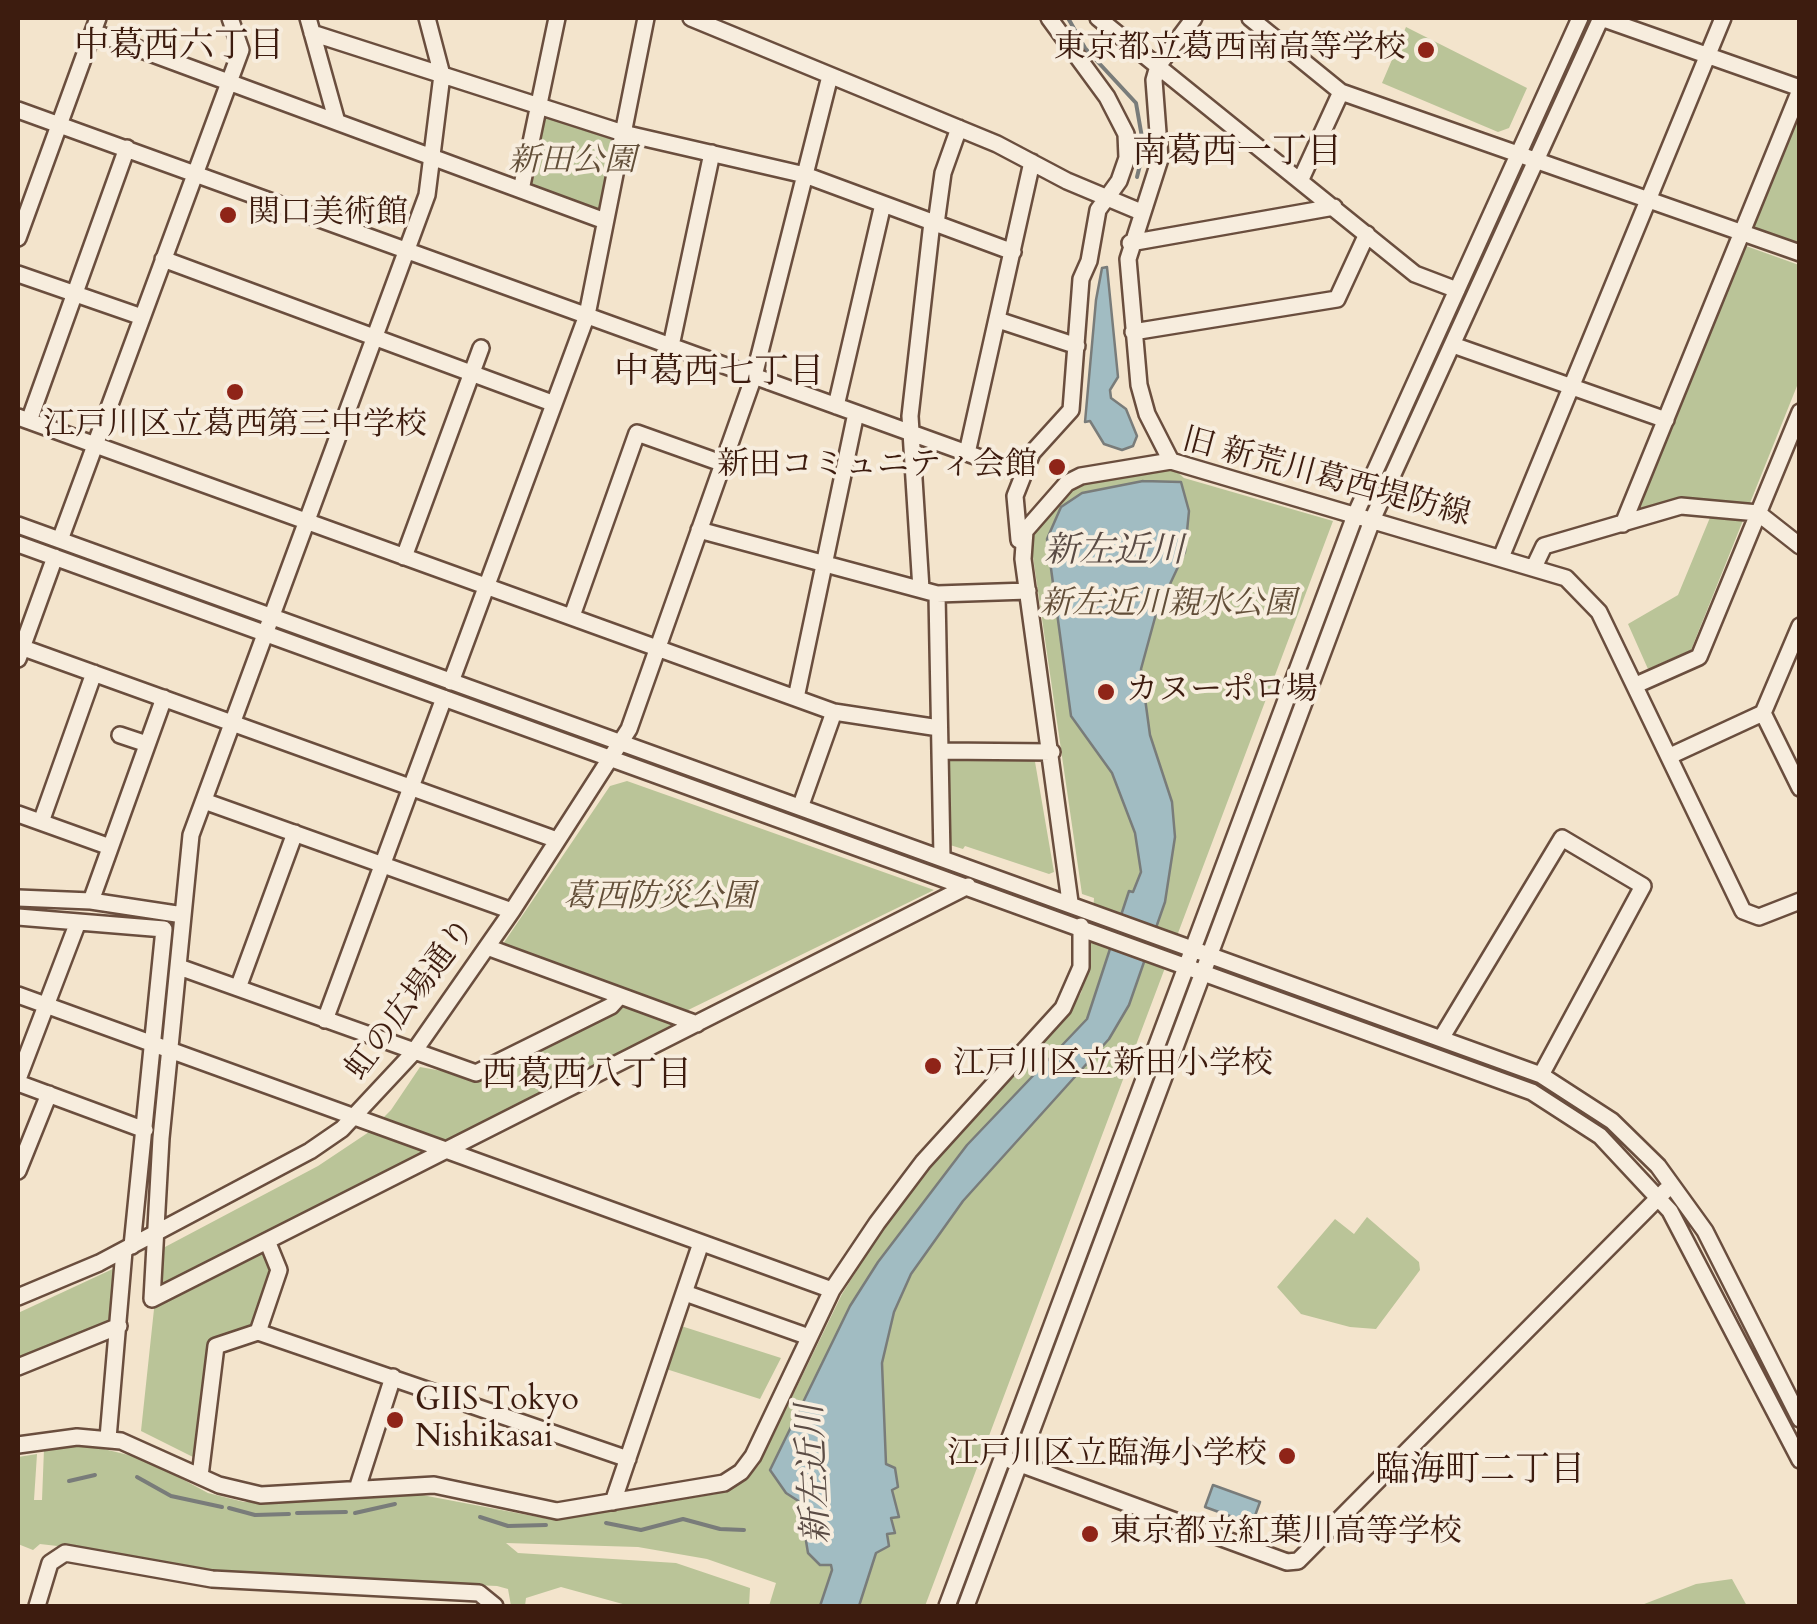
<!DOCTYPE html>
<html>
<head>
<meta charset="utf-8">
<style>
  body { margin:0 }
  #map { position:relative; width:1817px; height:1624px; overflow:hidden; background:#f3e4cc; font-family:Cardo,serif }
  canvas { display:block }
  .frame { position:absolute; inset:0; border:20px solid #3d1c0f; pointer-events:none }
</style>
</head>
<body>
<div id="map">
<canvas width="1817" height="1624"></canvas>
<div class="frame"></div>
</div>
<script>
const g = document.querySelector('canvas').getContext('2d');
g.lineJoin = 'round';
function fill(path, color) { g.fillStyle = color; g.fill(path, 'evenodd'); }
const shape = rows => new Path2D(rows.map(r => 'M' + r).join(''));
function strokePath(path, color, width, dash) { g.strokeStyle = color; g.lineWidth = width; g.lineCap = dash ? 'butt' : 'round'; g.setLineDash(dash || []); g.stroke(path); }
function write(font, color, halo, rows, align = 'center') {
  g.font = font + ' Cardo,"Noto Serif JP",serif'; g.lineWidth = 8; g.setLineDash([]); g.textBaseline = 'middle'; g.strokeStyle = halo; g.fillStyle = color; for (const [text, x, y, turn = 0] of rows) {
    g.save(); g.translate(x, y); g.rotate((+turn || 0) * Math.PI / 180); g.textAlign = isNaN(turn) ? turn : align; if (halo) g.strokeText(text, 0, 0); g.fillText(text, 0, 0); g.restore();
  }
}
const green = shape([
  [1406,27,1527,88,1509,128,1498,132,1382,83],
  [1799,106,1799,244,1756,229,1753,220],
  [542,115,617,139,602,211,527,186],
  [1746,246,1799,265,1799,381,1691,650,1648,669,1628,624,1678,595,1716,503,1637,511],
  [1135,470,1175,470,1184,478,1333,521,925,1606,769,1606,776,1583,707,1559,638,1547,506,1543,518,1553,676,1563,750,1588,749,1606,630,1606,561,1587,526,1598,525,1606,511,1606,508,1589,497,1586,224,1574,66,1547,40,1544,33,1550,18,1544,18,1457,37,1454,34,1500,42,1500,44,1449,83,1444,145,1459,208,1493,244,1502,422,1495,554,1520,716,1494,745,1481,759,1465,842,1294,884,1227,928,1167,1068,1013,1081,993,1090,959,1094,898,1082,894,1033,557,1033,530,1070,487,1083,479],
  [1034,756,1054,872,1049,874,965,846,963,849,950,845,945,758],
  [627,781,934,890,682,1013,504,950,503,944,610,786],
  [628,1003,680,1025,264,1244,274,1269,251,1331,211,1344,195,1458,141,1431,160,1253,165,1247,318,1166,369,1132,391,1110,420,1067,476,1077],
  [1367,1217,1419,1262,1420,1270,1376,1329,1350,1327,1301,1314,1277,1287,1335,1219,1354,1234],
  [117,1267,119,1326,18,1364,18,1313],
  [678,1325,781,1358,760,1399,663,1368],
  [1732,1579,1747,1606,1639,1606,1696,1584]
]);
const water = shape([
  [1107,267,1118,377,1110,390,1111,398,1126,409,1137,436,1133,446,1122,450,1104,444,1090,421,1085,422,1096,300,1102,268,1107,267],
  [1143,481,1181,482,1189,511,1185,552,1156,614,1141,669,1150,735,1172,802,1175,837,1165,902,1129,1005,1109,1039,963,1201,911,1274,894,1312,882,1363,886,1464,895,1468,898,1487,892,1490,899,1517,891,1518,895,1533,887,1534,889,1546,876,1553,859,1606,820,1606,832,1570,831,1565,820,1565,808,1553,806,1541,816,1527,817,1513,786,1493,770,1470,850,1306,878,1262,967,1145,1087,1019,1129,891,1133,892,1141,872,1135,833,1112,773,1071,716,1047,539,1061,507,1082,493,1143,481],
  [1213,1485,1260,1502,1252,1524,1205,1507,1213,1485]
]);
const stream = shape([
  [1068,18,1085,48,1136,103,1144,149,1137,177],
  [137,1477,171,1496,222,1507],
  [69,1481,95,1475],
  [229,1508,255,1515,289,1514],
  [297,1513,346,1512],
  [355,1513,395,1504],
  [480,1517,508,1526,546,1525],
  [606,1523,641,1530,683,1519,720,1529,744,1530]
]);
const minor = shape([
  [308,18,337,122],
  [427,18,442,75,427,195,191,835,161,1138,152,1299,968,886],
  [691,18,997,144,1067,181,1141,212],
  [1098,18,1415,274,1457,290],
  [1250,18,1341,92,1800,253],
  [1601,18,1800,88],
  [93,32,605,221],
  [312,33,623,133,805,175,1013,252],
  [18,110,1022,473],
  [1301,179,1341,92],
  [521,190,557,18],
  [936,224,943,173,959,128],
  [18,238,98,18],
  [1130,243,1334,207],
  [163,259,552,403],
  [18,274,142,317],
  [998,320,1077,346],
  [1133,332,1337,299,1367,234],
  [1453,345,1666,420],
  [671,346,712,153],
  [836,406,883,204],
  [18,417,834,712,939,728],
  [29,421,127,148],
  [967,453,1032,162],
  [1171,461,1147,414,1139,385,1128,259,1160,159,1154,80,1158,66,1194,18],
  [1623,524,1800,90],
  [18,525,1541,1075,1612,1121,1658,1166,1705,1231,1800,1419],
  [699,530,937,594,1028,591],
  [60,540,241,50,230,18],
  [1019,540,1015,496,1032,453,1071,410,1081,279,1089,261,1098,210,1119,181,1127,158,1126,134,1107,97,1049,18],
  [18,544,1532,1092,1600,1136,1670,1211,1800,1460],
  [1502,555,1723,18],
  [404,557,481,348],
  [1535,565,1544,546,1681,506,1758,513,1800,546],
  [921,589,910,416,932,222],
  [937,594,942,857],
  [572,616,637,433,724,464],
  [18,646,557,840],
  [18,659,55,557],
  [451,682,587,315,646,18],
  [1636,685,1699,657,1800,412],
  [796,698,856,413],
  [1763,713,1800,788],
  [120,735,147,744],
  [940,751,1052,752],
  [1670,756,1763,713,1800,626],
  [204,801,512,911],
  [801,805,834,712],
  [18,814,110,847],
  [41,822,94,673],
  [18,898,91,901,183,915],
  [91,901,164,698],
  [1070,902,1023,559,1025,531,1067,483,1081,476,1171,461,1566,578,1599,612,1743,911,1759,917,1800,901],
  [18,917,164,929,132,1246],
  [487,947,697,1024],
  [179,967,476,1073,611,1006,620,996],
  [238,988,295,833],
  [18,995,832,1290],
  [325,1020,444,698],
  [1442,1037,1562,838,1643,886,1541,1075],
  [18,1079,78,922],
  [18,1083,145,1130],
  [18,1171,49,1094],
  [685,1293,809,1337],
  [18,1297,99,1263,310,1151,342,1129,413,1053,512,911,629,729,754,376,830,76],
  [258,1332,279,1270,268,1243],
  [18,1367,119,1326],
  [108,1438,124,1251],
  [18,1445,77,1437,121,1441,219,1485,261,1495,434,1485,557,1511,724,1483,741,1472,753,1456,832,1290,877,1223,923,1162,1063,1008,1081,967,1081,926],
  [1012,1461,1287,1562,1298,1561,1666,1190],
  [200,1476,216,1346,258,1332,628,1459],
  [357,1489,393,1377],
  [613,1502,701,1243],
  [37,1606,50,1563,65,1553,212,1579,479,1593,495,1606],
  [947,1606,1356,513,1580,18],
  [966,1606,1373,518,1601,18]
]);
const markers = [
  [1426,50,10,"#8f2418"],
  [228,215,10,"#8f2418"],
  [235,392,10,"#8f2418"],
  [1057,467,10,"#8f2418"],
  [1106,692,10,"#8f2418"],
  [933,1066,10,"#8f2418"],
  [395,1420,10,"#8f2418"],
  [1287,1456,10,"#8f2418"],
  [1090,1534,10,"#8f2418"]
];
const poiNames = [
  ["東京都立葛西南高等学校",1406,50,"right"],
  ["関口美術館",248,215],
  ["江戸川区立葛西第三中学校",235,427,"center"],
  ["新田コミュニティ会館",1037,467,"right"],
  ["カヌーポロ場",1126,692],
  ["江戸川区立新田小学校",953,1066],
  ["GIIS Tokyo",415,1402],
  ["Nishikasai",415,1439],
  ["江戸川区立臨海小学校",1267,1456,"right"],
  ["東京都立紅葉川高等学校",1110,1534]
];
const parkNames = [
  ["新田公園",572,163],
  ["新左近川親水公園",1168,606],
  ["葛西防災公園",659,899]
];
const streetNames = [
  ["旧 新荒川葛西堤防線",1326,479,15],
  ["虹の広場通り",412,1000,-53]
];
const neighbourhoodNames = [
  ["中葛西六丁目",179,48],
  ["南葛西一丁目",1237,154],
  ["中葛西七丁目",719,374],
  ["西葛西八丁目",587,1077],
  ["臨海町二丁目",1480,1472]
];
const waterNames = [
  ["新左近川",1114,553],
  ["新左近川",816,1474,-93]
];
fill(green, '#bac498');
fill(water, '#a1bcc2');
strokePath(water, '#797c7a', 2.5);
strokePath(stream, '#797c7a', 4);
strokePath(minor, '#6a4e3e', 20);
strokePath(minor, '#f7edde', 15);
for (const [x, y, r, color] of markers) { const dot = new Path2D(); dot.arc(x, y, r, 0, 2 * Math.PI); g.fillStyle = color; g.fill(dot); strokePath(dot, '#f7edde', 4); }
write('32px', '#3d1c0f', '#f7edde', poiNames, 'left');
write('italic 32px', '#624e38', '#f7edde', parkNames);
write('32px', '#3d1c0f', '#f7edde', streetNames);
write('35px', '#3d1c0f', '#f7edde', neighbourhoodNames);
write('italic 35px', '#5b4c45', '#f7edde', waterNames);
</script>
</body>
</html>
